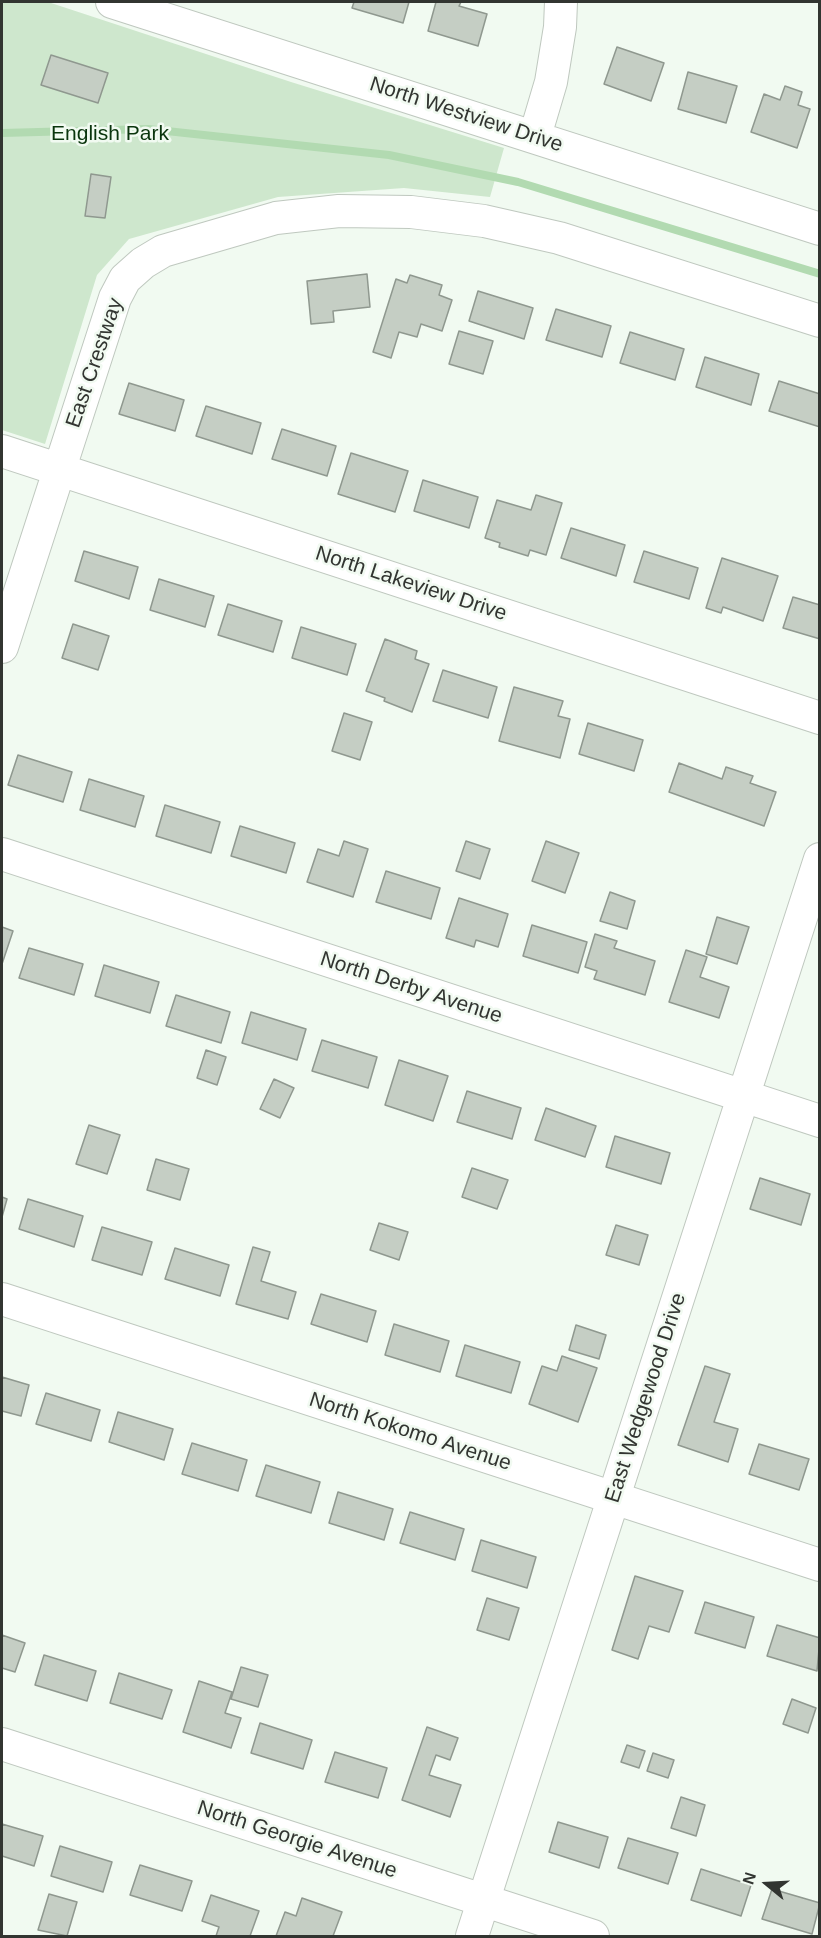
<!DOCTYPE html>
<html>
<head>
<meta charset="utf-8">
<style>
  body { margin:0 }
  #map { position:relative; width:821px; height:1938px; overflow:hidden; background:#f1faf1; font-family:Arial,sans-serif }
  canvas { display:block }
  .frame { position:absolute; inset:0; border:3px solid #323531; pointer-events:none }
  .north { position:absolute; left:737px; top:1854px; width:60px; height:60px; -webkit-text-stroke:4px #f1faf1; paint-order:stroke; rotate:288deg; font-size:16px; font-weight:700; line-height:24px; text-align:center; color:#323531 }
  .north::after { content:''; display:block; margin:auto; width:21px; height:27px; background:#323531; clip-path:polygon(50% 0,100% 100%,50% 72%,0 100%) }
</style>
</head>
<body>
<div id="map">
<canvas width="821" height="1938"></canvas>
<div class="frame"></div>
<div class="north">N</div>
</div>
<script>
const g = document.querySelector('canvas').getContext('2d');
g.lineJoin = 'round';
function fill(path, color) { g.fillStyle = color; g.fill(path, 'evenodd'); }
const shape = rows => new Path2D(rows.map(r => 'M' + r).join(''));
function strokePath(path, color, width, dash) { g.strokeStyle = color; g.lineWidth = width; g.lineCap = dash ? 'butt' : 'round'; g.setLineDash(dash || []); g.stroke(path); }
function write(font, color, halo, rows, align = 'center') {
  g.font = font + ' Arial,sans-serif'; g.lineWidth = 5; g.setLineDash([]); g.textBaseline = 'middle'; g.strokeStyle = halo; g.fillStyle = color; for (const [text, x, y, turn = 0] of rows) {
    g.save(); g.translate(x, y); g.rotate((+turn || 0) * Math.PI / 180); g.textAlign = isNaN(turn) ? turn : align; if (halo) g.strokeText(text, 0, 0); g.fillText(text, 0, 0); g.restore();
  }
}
const green = shape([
  [2,2,48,2,291,82,504,148,490,197,404,188,278,197,129,239,97,275,45,444,2,430]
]);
const stream = shape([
  [2,133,148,129,389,155,518,182,820,274]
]);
const building = shape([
  [354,2,409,2,403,23,352,8,354,2],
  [436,2,461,2,459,6,487,14,478,46,428,31,436,2],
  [617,47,664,63,651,101,604,84,617,47],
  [51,55,108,73,98,103,41,85,51,55],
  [688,72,737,86,726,123,678,109,688,72],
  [785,86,802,92,798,105,810,109,797,148,751,132,764,94,780,100,785,86],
  [91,174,111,177,105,218,85,216,91,174],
  [367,274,370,307,333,311,334,322,311,324,307,281,367,274],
  [410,275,442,285,439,295,452,300,442,331,421,324,417,337,399,332,391,358,373,352,396,279,407,283,410,275],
  [478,291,533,308,524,339,469,321,478,291],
  [556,309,611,326,602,357,546,340,556,309],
  [459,331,493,341,483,374,449,364,459,331],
  [630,332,684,349,675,380,620,363,630,332],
  [705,357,759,374,751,405,696,387,705,357],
  [779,381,820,394,820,427,769,411,779,381],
  [129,383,184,400,175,431,119,414,129,383],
  [206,406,261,423,252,454,196,436,206,406],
  [282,429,336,446,327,476,272,459,282,429],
  [351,453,408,471,395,512,338,494,351,453],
  [423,480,478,497,469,528,414,511,423,480],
  [536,495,562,503,546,555,530,550,528,556,499,547,500,543,485,538,497,500,531,510,536,495],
  [571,528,625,545,616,576,561,558,571,528],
  [84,551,138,567,129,599,75,581,84,551],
  [644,551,698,568,689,599,634,582,644,551],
  [722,558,778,576,763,621,723,607,721,613,706,608,722,558],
  [159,579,214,596,205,627,150,610,159,579],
  [793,597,820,605,820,639,783,628,793,597],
  [228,604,282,621,273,652,218,635,228,604],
  [73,624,109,636,98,670,62,658,73,624],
  [301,627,356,644,347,675,292,658,301,627],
  [385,639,417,651,415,659,429,664,412,712,384,701,385,698,366,691,385,639],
  [443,670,497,687,488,718,433,701,443,670],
  [514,687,563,701,558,716,570,719,560,758,499,741,514,687],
  [344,713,372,722,360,760,332,751,344,713],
  [588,723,643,740,634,771,579,754,588,723],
  [18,755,72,772,63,802,8,785,18,755],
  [679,763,722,779,726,767,753,776,750,783,776,792,764,826,669,792,679,763],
  [89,779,144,796,135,827,80,810,89,779],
  [165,805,220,822,211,853,156,836,165,805],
  [240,826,295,843,286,873,231,856,240,826],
  [344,841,368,849,353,897,307,882,318,849,339,856,344,841],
  [466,841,490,849,480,879,456,871,466,841],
  [546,841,579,853,565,893,532,881,546,841],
  [386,871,440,888,431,919,376,902,386,871],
  [610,892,635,901,627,929,600,921,610,892],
  [459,898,508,914,498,947,476,940,474,947,446,938,459,898],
  [717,917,749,927,737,964,706,954,717,917],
  [532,925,587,942,578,973,523,956,532,925],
  [2,927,13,931,2,964,2,927],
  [595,934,617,941,614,948,655,961,645,995,594,979,597,971,585,967,595,934],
  [29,948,83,964,74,995,19,978,29,948],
  [686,950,707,957,700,977,729,987,719,1018,669,1002,686,950],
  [104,965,159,982,150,1013,95,996,104,965],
  [176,995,230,1012,221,1043,166,1026,176,995],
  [251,1012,306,1029,297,1060,242,1043,251,1012],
  [322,1040,377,1057,368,1088,312,1071,322,1040],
  [206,1050,226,1057,217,1085,197,1078,206,1050],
  [399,1060,448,1076,433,1121,385,1105,399,1060],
  [274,1079,294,1088,280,1118,260,1109,274,1079],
  [467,1091,521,1108,512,1139,457,1122,467,1091],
  [546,1108,596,1126,585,1157,535,1140,546,1108],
  [89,1125,120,1135,107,1174,76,1164,89,1125],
  [615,1136,670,1153,661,1184,606,1167,615,1136],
  [156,1159,189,1169,180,1200,147,1190,156,1159],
  [472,1168,508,1180,497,1209,462,1197,472,1168],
  [760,1178,810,1194,801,1225,750,1209,760,1178],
  [2,1197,7,1199,2,1217,2,1197],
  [28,1199,83,1216,74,1247,19,1229,28,1199],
  [379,1223,408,1232,399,1260,370,1250,379,1223],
  [616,1225,648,1235,639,1265,606,1255,616,1225],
  [102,1227,152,1242,142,1275,92,1260,102,1227],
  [253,1247,270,1252,261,1281,296,1292,288,1319,236,1304,253,1247],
  [175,1248,229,1265,220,1296,165,1279,175,1248],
  [321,1294,376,1311,367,1342,311,1324,321,1294],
  [394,1324,449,1341,440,1372,385,1355,394,1324],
  [576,1325,606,1335,599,1359,569,1350,576,1325],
  [465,1345,520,1362,511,1393,456,1376,465,1345],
  [562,1356,597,1368,578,1422,529,1404,542,1366,557,1371,562,1356],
  [705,1366,730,1374,714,1422,738,1429,728,1462,678,1445,705,1366],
  [2,1377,29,1385,21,1416,2,1411,2,1377],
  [46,1393,100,1410,91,1441,36,1424,46,1393],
  [118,1412,173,1429,164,1460,109,1442,118,1412],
  [192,1443,247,1460,238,1491,182,1474,192,1443],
  [759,1444,809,1459,799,1490,749,1474,759,1444],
  [266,1465,320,1482,311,1513,256,1496,266,1465],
  [338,1492,393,1509,384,1540,329,1523,338,1492],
  [410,1512,464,1529,455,1560,400,1543,410,1512],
  [481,1540,536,1557,527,1588,472,1571,481,1540],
  [635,1576,683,1591,669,1632,649,1626,638,1659,612,1650,635,1576],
  [487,1598,519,1608,509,1640,477,1630,487,1598],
  [705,1602,754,1617,745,1648,695,1633,705,1602],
  [777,1625,820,1638,817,1671,767,1656,777,1625],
  [2,1635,25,1643,15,1672,2,1668,2,1635],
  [44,1655,96,1671,87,1701,35,1685,44,1655],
  [241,1667,268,1675,258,1707,231,1699,241,1667],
  [119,1673,172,1690,162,1719,110,1703,119,1673],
  [199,1681,232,1692,225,1713,241,1718,231,1748,183,1732,199,1681],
  [792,1699,816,1708,808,1733,783,1724,792,1699],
  [260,1723,312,1740,303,1769,251,1753,260,1723],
  [427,1727,458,1738,450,1760,436,1755,429,1775,461,1785,450,1817,402,1800,427,1727],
  [627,1745,645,1751,639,1768,621,1762,627,1745],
  [335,1752,387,1768,378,1798,325,1782,335,1752],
  [653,1753,674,1760,668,1778,647,1771,653,1753],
  [681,1797,705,1805,696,1836,671,1828,681,1797],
  [558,1822,608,1837,599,1868,549,1852,558,1822],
  [2,1824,43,1836,34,1866,2,1856,2,1824],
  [628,1838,678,1853,668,1884,618,1868,628,1838],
  [60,1846,112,1862,103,1892,51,1876,60,1846],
  [140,1865,192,1881,182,1911,130,1895,140,1865],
  [701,1869,751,1885,741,1916,691,1900,701,1869],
  [772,1889,820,1903,812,1934,762,1919,772,1889],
  [49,1894,77,1902,67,1936,38,1930,49,1894],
  [211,1895,259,1911,250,1936,216,1936,219,1927,202,1921,211,1895],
  [302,1898,342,1912,333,1936,276,1936,285,1912,296,1916,302,1898]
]);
const street = shape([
  [112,2,820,229],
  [535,136,551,82,560,27,561,2],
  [2,451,820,718],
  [2,647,115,298,125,279,143,263,163,251,276,218,339,211,411,212,484,221,559,238,820,321],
  [2,854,820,1121],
  [2,1299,820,1565],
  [2,1744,593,1936],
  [472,1936,820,859]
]);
const streetNames = [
  ["North Westview Drive",466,115,18],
  ["East Crestway",95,363,-71],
  ["North Lakeview Drive",411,584,18],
  ["North Derby Avenue",411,988,18],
  ["East Wedgewood Drive",646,1398,-72],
  ["North Kokomo Avenue",410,1432,18],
  ["North Georgie Avenue",297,1840,18]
];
const parkNames = [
  ["English Park",110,134]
];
fill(green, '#cee7cd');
strokePath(stream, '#b2dab1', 8);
fill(building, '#c5cec4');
strokePath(building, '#8f988f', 1.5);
strokePath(street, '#bfc8bf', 34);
strokePath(street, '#fff', 32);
write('21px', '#323531', '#f1faf1', streetNames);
write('21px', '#0a350d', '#f1faf1', parkNames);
</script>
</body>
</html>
